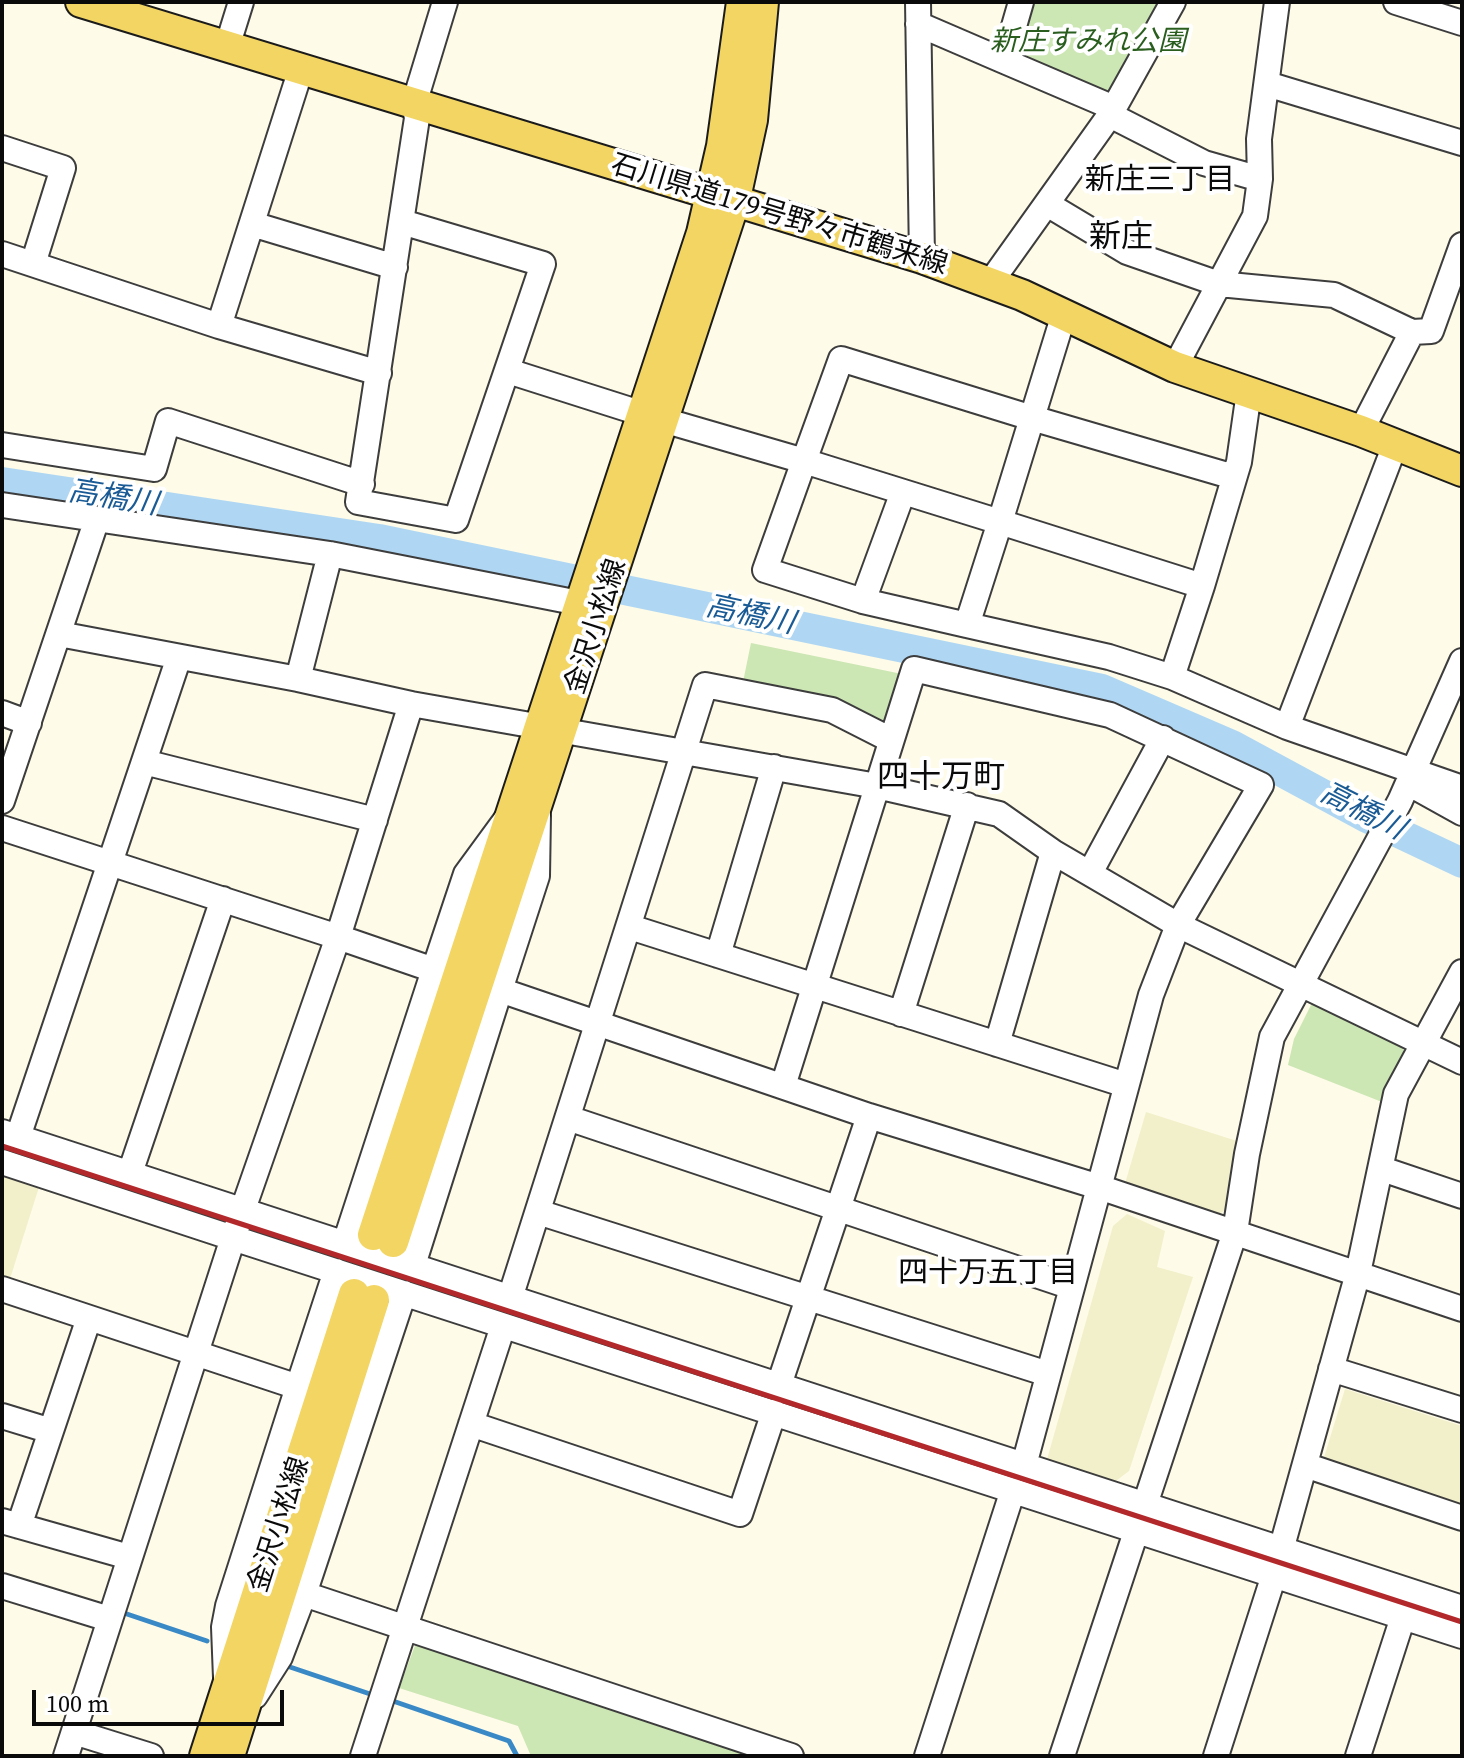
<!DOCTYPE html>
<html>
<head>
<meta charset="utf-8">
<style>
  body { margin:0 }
  #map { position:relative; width:1464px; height:1758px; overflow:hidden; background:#fefbe8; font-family:"Source Serif 4",serif }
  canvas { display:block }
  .frame { position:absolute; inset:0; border:4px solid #0a0a0a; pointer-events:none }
  .scale { position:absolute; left:32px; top:1690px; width:252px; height:36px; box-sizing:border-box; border:4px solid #0a0a0a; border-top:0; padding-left:10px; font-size:24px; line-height:28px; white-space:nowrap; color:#0a0a0a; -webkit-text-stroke:6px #fff; paint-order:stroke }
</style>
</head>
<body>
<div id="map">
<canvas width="1464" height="1758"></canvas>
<div class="frame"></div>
<div class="scale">100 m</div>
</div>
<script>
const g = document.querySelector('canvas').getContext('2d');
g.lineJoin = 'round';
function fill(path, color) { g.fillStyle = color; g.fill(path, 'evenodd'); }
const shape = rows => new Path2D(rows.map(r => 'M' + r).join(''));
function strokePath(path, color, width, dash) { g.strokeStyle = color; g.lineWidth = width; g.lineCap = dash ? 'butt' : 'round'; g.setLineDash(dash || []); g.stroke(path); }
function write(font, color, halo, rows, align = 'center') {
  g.font = font + ' "Source Serif 4","Noto Sans JP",serif'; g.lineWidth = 8; g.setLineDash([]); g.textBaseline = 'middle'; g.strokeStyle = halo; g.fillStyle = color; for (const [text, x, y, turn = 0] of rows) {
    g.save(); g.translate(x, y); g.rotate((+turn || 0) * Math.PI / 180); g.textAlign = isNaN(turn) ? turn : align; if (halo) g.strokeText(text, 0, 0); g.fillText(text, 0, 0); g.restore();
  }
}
const farmland = shape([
  [1146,1112,1240,1142,1227,1209,1214,1217,1124,1187],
  [2,1174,39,1187,9,1282,2,1280],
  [1127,1214,1165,1231,1157,1267,1193,1277,1129,1471,1112,1484,1046,1463,1113,1226],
  [1345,1389,1462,1426,1462,1511,1322,1464]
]);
const green = shape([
  [1033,2,1159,2,1106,96,1015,57],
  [751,643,902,674,886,726,743,682],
  [1312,1003,1402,1046,1405,1055,1393,1073,1382,1102,1288,1065,1294,1039],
  [416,1643,750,1756,531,1756,518,1726,399,1688]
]);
const stream = shape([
  [121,1612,207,1641],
  [290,1667,376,1696],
  [390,1700,509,1741,517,1756]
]);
const river = shape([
  [2,482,379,539,1102,689,1232,745,1367,818,1462,863]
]);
const minor = shape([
  [918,2,922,258],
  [1021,2,1004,61,1114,108],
  [1396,2,1462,23],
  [918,24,1004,61],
  [227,47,241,2],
  [1267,84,1462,143],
  [1110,115,1204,163,1260,179],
  [2,148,63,168,33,264],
  [1047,204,1127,252,1219,284,1334,295,1412,332],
  [402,222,543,264,456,520,358,502,417,118,414,104,445,2],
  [252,224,395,267],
  [2,254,219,326,379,373],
  [990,283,1110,115,1173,2],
  [1064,314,1000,522,804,461,841,359,1032,418,1234,477],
  [219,326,301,69],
  [1175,367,1255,216,1260,179,1259,139,1277,2],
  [508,371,640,413],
  [663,420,804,461,765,570,863,601,967,625,1000,522,1202,586,1239,462,1249,392],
  [1361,431,1412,332,1431,331,1462,245],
  [2,445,154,469,168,421,362,484],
  [2,505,330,554,579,603],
  [330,554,298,679,411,704,338,937,434,970,466,874,507,818],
  [863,601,903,492],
  [967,625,1109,657,1172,677,1202,586],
  [59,634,298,679],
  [1172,677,1287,727,1395,445],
  [411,704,877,786,999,814,1053,852,1178,925,1462,1062],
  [2,713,29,723],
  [1287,727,1462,788],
  [144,762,375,820],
  [1408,783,1462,813],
  [2,801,97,519],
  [2,828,338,937,233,1238,1403,1617,1358,1756],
  [1091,871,1163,738],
  [630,927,1126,1085],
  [718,955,774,767],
  [500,990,537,876,538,815],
  [901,1014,967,805],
  [997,1044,1053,852],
  [783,1086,914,669,1110,715,1261,785,1178,925,1151,995,1024,1465],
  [568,1118,1072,1287],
  [2,1132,1462,1608],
  [18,1137,179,657],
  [2,1162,233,1238,66,1756],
  [1382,1169,1462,1196],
  [130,1173,223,899],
  [538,1212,1048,1374],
  [345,1243,434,970],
  [413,1265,500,990,869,1116,1099,1187,1462,1309],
  [2,1289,298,1387,336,1271],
  [510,1298,705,685,832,710,891,740],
  [1331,1369,1462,1410],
  [779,1385,869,1116],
  [2,1416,51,1431],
  [471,1424,740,1514,774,1412],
  [1305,1465,1462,1518],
  [2,1521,129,1557],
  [19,1526,89,1318],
  [1281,1550,1358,1273,1396,1094,1462,972],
  [2,1586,109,1619],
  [304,1594,404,1293],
  [1403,1617,1462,1636],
  [226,1678,224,1627,228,1606,298,1387],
  [255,1696,280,1657,304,1594,791,1756],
  [74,1732,151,1756],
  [363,1756,503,1326],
  [927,1756,1013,1490],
  [1062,1756,1235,1232,1247,1154,1272,1037,1400,801,1462,661],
  [1216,1756,1274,1575]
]);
const major = shape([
  [81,2,922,258,1022,295,1175,367,1361,431,1462,471],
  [373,1235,702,233,722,146,742,2],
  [393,1242,734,203,752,120,763,2],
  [205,1756,354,1294],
  [229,1756,374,1300]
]);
const rail = shape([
  [2,1146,1462,1622]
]);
const parkNames = [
  ["新庄すみれ公園",1088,43]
];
const streetNames = [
  ["石川県道179号野々市鶴来線",779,216,17],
  ["金沢小松線",597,627,-72],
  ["金沢小松線",280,1525,-72]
];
const neighbourhoodNames = [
  ["新庄三丁目",1160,181],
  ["四十万五丁目",988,1274]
];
const waterNames = [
  ["高橋川",113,499,9],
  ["高橋川",750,616,12],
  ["高橋川",1362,812,27]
];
const quarterNames = [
  ["新庄",1121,239],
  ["四十万町",941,779]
];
fill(farmland, '#f2f0ca');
fill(green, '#cce6b4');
strokePath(stream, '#3a89c7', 5);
strokePath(river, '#afd7f3', 30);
strokePath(minor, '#3d3d3d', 28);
strokePath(major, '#1b1b1b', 34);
strokePath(minor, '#fff', 24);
strokePath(major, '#f3d563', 30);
strokePath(rail, '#b3292b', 5);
write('italic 28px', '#295e1e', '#fff', parkNames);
write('28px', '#0a0a0a', '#fff', streetNames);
write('30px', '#0a0a0a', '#fff', neighbourhoodNames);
write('italic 30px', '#1a5b95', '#fff', waterNames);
write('32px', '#0a0a0a', '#fff', quarterNames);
</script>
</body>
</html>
